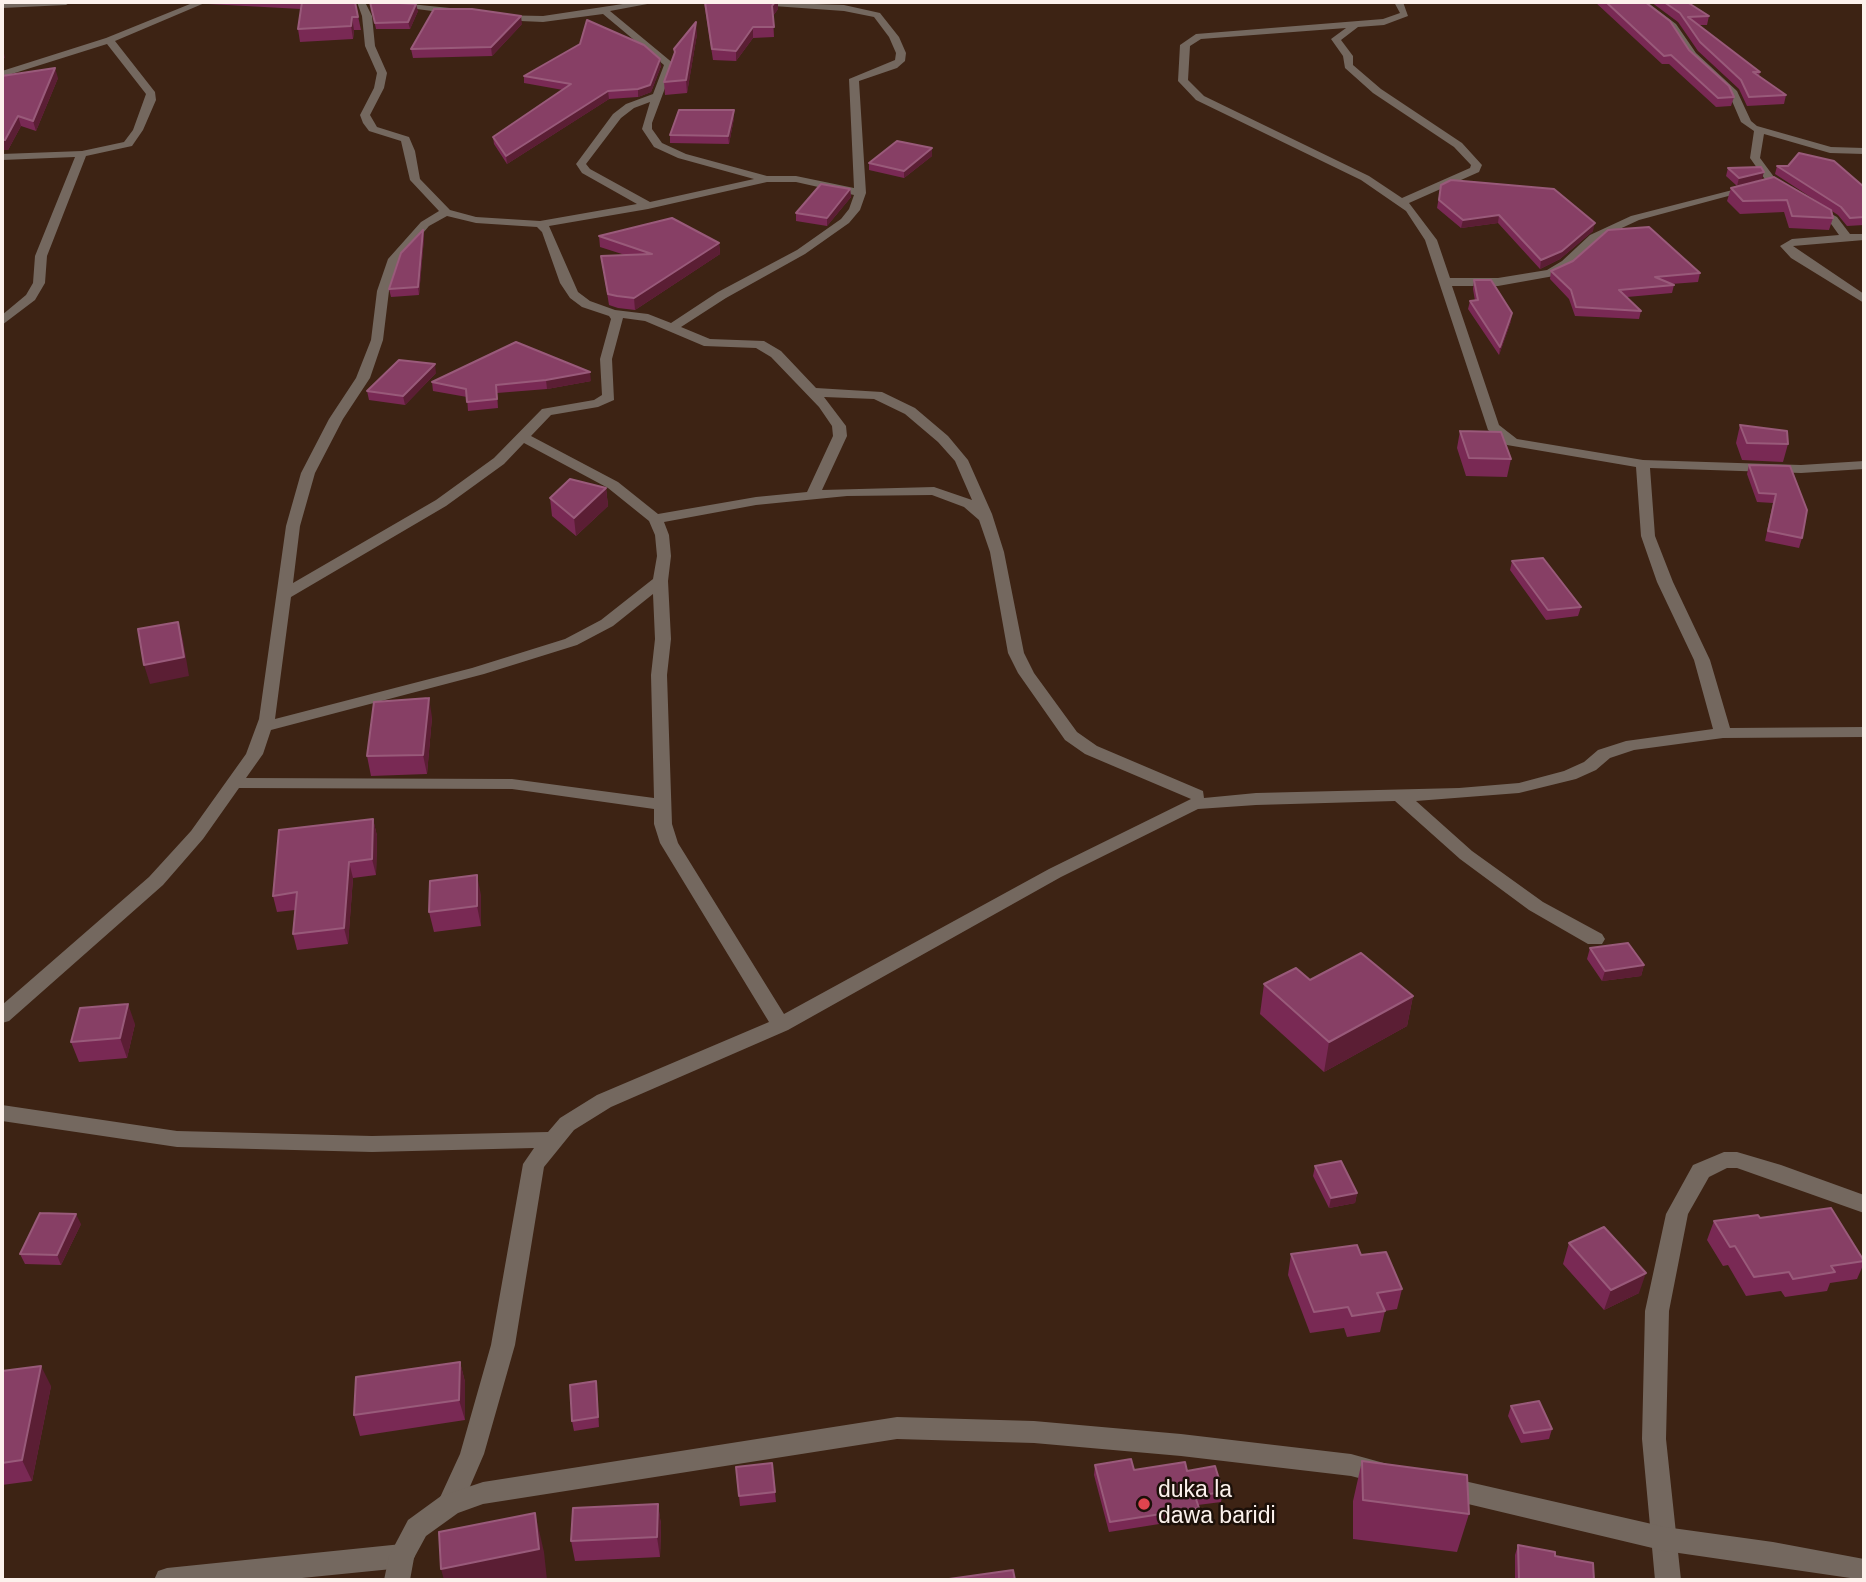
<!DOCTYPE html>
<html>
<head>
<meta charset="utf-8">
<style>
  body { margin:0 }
  #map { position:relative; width:1866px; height:1582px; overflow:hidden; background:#3d2314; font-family:Helvetica,sans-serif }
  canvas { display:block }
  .frame { position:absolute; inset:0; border:4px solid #fcf1ec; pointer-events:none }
</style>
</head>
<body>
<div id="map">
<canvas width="1866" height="1582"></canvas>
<div class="frame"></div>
</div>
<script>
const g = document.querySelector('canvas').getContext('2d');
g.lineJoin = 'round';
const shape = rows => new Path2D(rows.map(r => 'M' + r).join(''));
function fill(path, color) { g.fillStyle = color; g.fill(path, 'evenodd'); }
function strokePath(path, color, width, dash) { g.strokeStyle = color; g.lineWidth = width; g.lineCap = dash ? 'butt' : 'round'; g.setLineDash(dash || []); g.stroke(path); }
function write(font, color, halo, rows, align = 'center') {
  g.font = font + ' Helvetica,sans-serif'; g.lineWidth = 5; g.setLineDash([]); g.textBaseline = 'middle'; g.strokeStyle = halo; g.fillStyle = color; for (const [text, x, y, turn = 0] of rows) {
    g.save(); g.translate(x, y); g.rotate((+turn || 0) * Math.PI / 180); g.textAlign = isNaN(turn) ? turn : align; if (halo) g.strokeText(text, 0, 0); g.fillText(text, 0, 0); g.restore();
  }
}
const minor = shape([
  [2,2,71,2,66,5,2,8,2,2],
  [195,2,207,2,115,41,155,92,156,100,143,130,132,146,86,156,47,256,45,283,35,300,2,325,2,315,26,295,33,283,35,256,75,157,2,160,2,154,82,151,124,142,133,130,146,94,107,44,2,77,2,71,106,38,195,2],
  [357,2,365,2,372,16,375,46,387,73,384,88,370,115,377,127,409,137,415,151,420,179,450,210,476,217,540,221,637,204,582,173,576,164,613,114,626,104,653,94,664,65,603,14,543,22,498,20,495,19,495,15,543,16,636,2,658,2,610,11,674,64,652,123,652,129,662,143,686,154,767,176,796,176,854,188,849,79,895,60,896,53,889,37,874,17,844,11,759,5,754,2,844,5,880,13,899,37,906,53,905,61,897,68,859,81,866,193,860,210,849,223,805,254,726,298,681,327,710,339,764,341,781,351,816,388,882,392,915,408,948,436,968,460,992,514,1004,552,1024,653,1034,673,1077,732,1097,746,1203,791,1204,798,1256,793,1459,788,1519,783,1564,771,1584,762,1598,750,1626,741,1713,729,1694,660,1657,582,1641,536,1636,467,1507,445,1488,430,1425,240,1406,211,1361,180,1196,100,1178,81,1180,45,1196,34,1383,19,1400,13,1394,2,1403,2,1408,16,1384,25,1358,27,1341,40,1353,56,1353,65,1381,89,1462,143,1482,165,1479,172,1409,203,1437,240,1450,278,1498,278,1547,270,1562,261,1590,235,1631,216,1752,185,1758,188,1639,220,1598,239,1570,267,1554,276,1498,286,1452,286,1499,425,1517,439,1643,460,1801,465,1864,461,1864,469,1801,473,1650,468,1655,536,1673,582,1710,660,1730,728,1864,727,1864,737,1723,738,1634,750,1610,758,1596,770,1576,779,1519,793,1416,801,1472,851,1543,902,1602,934,1605,939,1602,944,1588,944,1529,910,1460,859,1395,801,1256,805,1198,809,1061,877,788,1030,611,1107,574,1130,544,1167,515,1345,484,1454,459,1512,450,1515,441,1512,437,1504,460,1454,491,1345,523,1164,534,1148,372,1152,177,1147,2,1121,2,1105,177,1131,372,1136,548,1132,560,1118,597,1095,769,1022,660,843,654,824,654,809,512,789,239,788,203,839,163,885,9,1021,2,1023,2,1005,149,877,191,831,246,754,259,719,286,526,301,473,329,419,356,378,371,340,377,291,388,259,421,222,439,211,410,180,401,141,369,131,363,123,360,115,374,88,377,73,365,46,362,16,357,2],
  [1346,28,1331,39,1343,56,1345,68,1373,93,1454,147,1471,165,1470,168,1402,198,1369,176,1204,96,1188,80,1190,46,1201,39,1346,28],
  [650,102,642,129,654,147,678,158,754,179,650,202,590,169,586,164,621,118,634,108,650,102],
  [767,182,796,182,854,195,849,209,841,219,797,250,718,292,671,323,648,314,615,310,590,301,578,292,549,226,648,209,767,182],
  [447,216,476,223,537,227,542,232,560,283,570,298,582,307,609,316,611,319,600,359,602,395,594,400,542,409,494,458,436,500,293,583,300,526,315,473,343,419,370,378,383,340,389,291,400,260,429,226,447,216],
  [623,318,645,321,704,346,756,348,771,357,819,407,832,426,833,436,807,492,756,497,658,514,618,482,531,436,551,415,598,407,614,400,612,359,623,318],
  [824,397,874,399,905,414,938,442,955,461,972,500,934,487,822,490,847,436,846,426,824,397],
  [524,443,608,488,649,521,655,535,657,556,653,579,601,620,565,639,472,668,275,719,291,597,446,506,504,464,524,443],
  [932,495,964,507,979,520,990,552,1008,653,1018,673,1065,740,1085,754,1191,799,1049,869,784,1014,678,843,672,824,667,675,671,639,668,581,671,556,669,535,664,522,756,505,847,496,932,495],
  [653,594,655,639,651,675,654,798,512,779,246,778,263,754,271,730,484,674,577,645,613,626,653,594],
  [390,2,470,10,475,13,470,16,394,6,390,2],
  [1638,2,1647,2,1676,24,1696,53,1737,91,1751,121,1757,126,1831,147,1864,148,1864,154,1830,153,1764,134,1760,158,1777,181,1791,192,1781,194,1769,185,1750,158,1754,131,1741,122,1729,94,1689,57,1670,28,1638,2],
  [1813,204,1837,217,1850,234,1864,234,1864,240,1793,246,1864,294,1864,303,1791,258,1780,246,1792,239,1839,235,1829,221,1809,209,1807,207,1813,204],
  [1724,1152,1737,1152,1781,1165,1864,1195,1864,1213,1737,1168,1727,1168,1709,1177,1688,1214,1669,1311,1666,1439,1681,1580,1655,1580,1642,1439,1645,1311,1666,1214,1693,1165,1724,1152],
  [402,1544,411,1548,415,1556,411,1564,402,1568,282,1580,154,1580,158,1571,167,1568,402,1544]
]);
const tertiary = shape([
  [897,1417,1034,1421,1181,1434,1351,1454,1391,1465,1394,1473,1391,1481,1382,1484,1351,1476,1181,1456,1034,1443,897,1439,483,1504,458,1513,426,1536,414,1558,410,1580,384,1580,389,1556,408,1520,441,1496,483,1482,897,1417],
  [1447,1477,1665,1527,1773,1542,1864,1559,1864,1580,1665,1551,1447,1499,1438,1496,1435,1488,1438,1480,1447,1477]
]);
const wall = shape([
  [208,2,355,2,361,30,354,30,353,39,300,42,298,29,301,9,208,4],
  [370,2,418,11,410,29,376,29],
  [704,2,778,2,778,9,773,16,774,37,753,38,736,61,713,60],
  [1595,2,1645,2,1734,97,1731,106,1716,107,1669,64,1662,64],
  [1651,2,1687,2,1709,16,1707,25,1699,25,1760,72,1759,76,1786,95,1784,104,1747,106,1739,89,1698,51,1678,22],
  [522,24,492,56,413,58,411,49],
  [697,34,687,93,665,95,664,82,674,55,674,49],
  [661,66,651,92,638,97,609,99,507,164,494,144,493,137,563,90,524,83,524,76],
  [2,76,58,78,36,131,21,126,8,150,2,150],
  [734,118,729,144,670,143,670,135],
  [932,156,904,178,869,170,869,163],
  [1777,166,1864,187,1864,225,1847,226,1838,215,1775,174],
  [1728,168,1762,179,1737,186,1726,176],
  [1774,177,1833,218,1829,230,1789,228,1784,212,1740,214,1727,201,1731,188],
  [1441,185,1593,231,1560,259,1540,269,1498,223,1461,228,1437,208],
  [850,189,851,197,827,226,796,221,796,213],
  [423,230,424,238,419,295,391,297,389,289],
  [599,236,719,243,720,254,635,310,618,308,609,305,601,256,625,255,600,247],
  [1551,271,1700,273,1698,282,1671,284,1674,285,1672,293,1627,297,1641,311,1639,319,1575,316,1569,299,1550,279],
  [1474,280,1511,321,1499,355,1468,309,1470,301,1475,301,1473,289],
  [516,342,591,381,547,389,497,393,498,408,468,411,467,397,433,391,432,382],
  [436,373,405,405,369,400,367,391],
  [1740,425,1788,444,1783,462,1742,460,1736,443],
  [1460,431,1511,459,1507,477,1466,476,1457,448],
  [1749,465,1790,466,1802,538,1799,548,1765,541,1773,503,1757,502,1747,474],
  [606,488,608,506,576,536,552,516,550,498],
  [1512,561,1581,607,1578,616,1546,620,1510,570],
  [432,717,427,774,371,776,367,756],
  [373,819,377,836,376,875,353,878,348,944,297,950,293,934,295,910,277,912,273,896],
  [481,895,481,926,434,932,429,912],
  [1590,948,1644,965,1641,976,1602,981,1587,959],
  [1310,980,1413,996,1407,1026,1324,1072,1260,1014,1264,984],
  [135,1024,127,1058,79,1062,71,1042],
  [1315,1166,1357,1193,1355,1203,1329,1208,1313,1176],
  [1760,1218,1864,1259,1864,1263,1857,1279,1830,1283,1827,1291,1785,1297,1781,1291,1746,1296,1728,1265,1723,1266,1707,1240,1714,1221],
  [81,1224,61,1265,25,1264,20,1254],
  [1569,1243,1639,1293,1604,1310,1563,1264],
  [1291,1254,1361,1255,1402,1289,1397,1309,1385,1311,1380,1332,1347,1337,1344,1328,1310,1333,1288,1275],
  [460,1362,465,1382,465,1420,360,1436,354,1415],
  [2,1371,51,1386,32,1481,2,1485],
  [597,1392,599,1427,574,1431,572,1421],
  [1511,1406,1552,1429,1549,1439,1521,1443,1508,1416],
  [1362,1461,1469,1514,1457,1552,1353,1539,1353,1501],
  [772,1463,776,1502,740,1506,736,1467],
  [1095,1465,1134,1470,1187,1471,1223,1492,1221,1502,1198,1505,1199,1508,1197,1518,1109,1532,1094,1475],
  [658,1504,661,1525,660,1557,575,1561,571,1541],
  [1518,1545,1555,1556,1594,1580,1515,1580,1515,1555]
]);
const shadedWall = shape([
  [775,2,778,2,778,9,772,17,772,6],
  [416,4,418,11,410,29,408,22],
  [521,16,522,24,492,56,491,47],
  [352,17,354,30,353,39,351,26],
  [696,22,697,34,687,93,686,80],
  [753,27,753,38,736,61,736,51],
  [2,45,5,58,2,59],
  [660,59,661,66,651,92,638,97,638,89],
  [55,68,58,78,36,131,33,121],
  [608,91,609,99,507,164,506,156],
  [734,110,734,118,729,144,728,136],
  [18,116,21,126,8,150,2,150,2,140],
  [932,148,932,156,904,178,904,171],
  [1764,172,1762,179,1737,186,1739,178],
  [850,189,851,197,827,226,827,218],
  [1499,215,1498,223,1461,228,1463,220],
  [1595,223,1593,231,1560,259,1540,269,1541,260],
  [423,230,424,238,419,295,418,287],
  [719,243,720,254,635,310,634,298],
  [1512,313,1511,321,1499,355,1500,347],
  [435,364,436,373,405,405,403,396],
  [590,372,591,381,547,389,546,380],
  [606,488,608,506,576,536,574,518],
  [178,622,183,640,189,676,150,684,144,665],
  [429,698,432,717,427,774,423,755],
  [373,819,377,836,376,875,372,859],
  [349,862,353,878,348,944,344,928],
  [477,875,481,895,481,926,477,906],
  [1644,965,1641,976,1602,981,1605,971],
  [1413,996,1407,1026,1324,1072,1329,1042],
  [128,1004,135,1024,127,1058,120,1038],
  [1357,1193,1355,1203,1329,1208,1331,1198],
  [76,1214,81,1224,61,1265,57,1255],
  [1646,1273,1639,1293,1604,1310,1611,1290],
  [460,1362,465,1382,465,1420,459,1400],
  [41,1366,51,1386,32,1481,22,1460],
  [658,1504,661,1525,660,1557,657,1537],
  [535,1513,544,1552,547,1580,444,1580,441,1569]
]);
const building = shape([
  [302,2,355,2,358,17,352,17,351,26,298,29,302,2],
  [370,2,382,2,416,4,408,22,375,23,370,2],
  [705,2,775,2,772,6,774,27,753,27,736,51,712,49,705,2],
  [1606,2,1645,2,1670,21,1689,50,1729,86,1734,97,1718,98,1671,55,1664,56,1606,2],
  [1664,2,1687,2,1709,16,1688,17,1760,72,1753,72,1786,95,1749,97,1741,80,1700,42,1680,13,1664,2],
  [434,9,472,9,521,16,491,47,411,49,434,9],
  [587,20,644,45,660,59,650,85,638,89,608,91,506,156,493,137,571,84,524,76,580,44,587,20],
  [696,22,686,80,664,82,675,52,674,49,696,22],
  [55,68,33,121,18,116,5,140,2,140,2,76,55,68],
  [679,110,734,110,728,136,670,135,679,110],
  [897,141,932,148,904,171,869,163,897,141],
  [1799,153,1834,161,1864,187,1864,217,1850,218,1841,207,1777,166,1788,166,1799,153],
  [1761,167,1764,172,1739,178,1728,168,1761,167],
  [1774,177,1831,210,1833,218,1792,216,1787,200,1743,201,1731,188,1774,177],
  [1451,180,1554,189,1595,223,1562,251,1541,260,1499,215,1463,220,1439,200,1441,185,1451,180],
  [821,184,850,189,827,218,796,213,821,184],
  [672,218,719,243,634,298,617,296,608,294,601,256,652,254,599,236,672,218],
  [1649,227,1700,273,1655,277,1674,285,1619,290,1641,311,1576,307,1571,290,1551,271,1573,261,1608,230,1649,227],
  [423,230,418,287,389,289,401,253,423,230],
  [1474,280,1491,280,1512,313,1500,347,1470,301,1478,300,1474,280],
  [516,342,590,372,546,380,496,385,497,399,467,402,466,389,432,382,516,342],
  [399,360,435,364,403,396,367,391,399,360],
  [1740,425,1787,431,1788,444,1747,443,1740,425],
  [1460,431,1501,432,1511,459,1469,458,1460,431],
  [1749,465,1790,466,1807,510,1802,538,1768,531,1776,494,1759,493,1749,465],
  [570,479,606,488,574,518,550,498,570,479],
  [1543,558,1581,607,1548,610,1512,561,1543,558],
  [178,622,184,657,144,665,138,629,178,622],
  [429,698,423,755,367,756,374,702,429,698],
  [373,819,372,859,349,862,344,928,293,934,297,892,273,896,279,830,373,819],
  [477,875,477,906,429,912,430,881,477,875],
  [1628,943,1644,965,1605,971,1590,948,1628,943],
  [1361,953,1413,996,1329,1042,1264,984,1296,968,1310,980,1361,953],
  [128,1004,120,1038,71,1042,80,1008,128,1004],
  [1341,1161,1357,1193,1331,1198,1315,1166,1341,1161],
  [1831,1208,1864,1261,1831,1266,1835,1272,1793,1279,1789,1272,1754,1277,1735,1246,1730,1247,1714,1221,1758,1215,1760,1218,1831,1208],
  [40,1213,76,1214,57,1255,20,1254,40,1213],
  [1604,1227,1646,1273,1611,1290,1569,1243,1604,1227],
  [1357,1245,1361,1255,1386,1252,1402,1289,1377,1293,1385,1311,1352,1316,1348,1307,1314,1312,1291,1254,1357,1245],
  [460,1362,459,1400,354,1415,356,1377,460,1362],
  [41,1366,22,1460,2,1463,2,1371,41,1366],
  [596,1381,598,1417,572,1421,570,1385,596,1381],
  [1539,1401,1552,1429,1524,1433,1511,1406,1539,1401],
  [1131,1459,1134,1470,1185,1462,1187,1471,1215,1466,1223,1492,1195,1496,1199,1508,1110,1522,1095,1465,1131,1459],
  [1362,1461,1467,1475,1469,1514,1363,1500,1362,1461],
  [772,1463,775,1492,739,1496,736,1467,772,1463],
  [658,1504,657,1537,571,1541,573,1508,658,1504],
  [535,1513,539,1549,441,1569,439,1532,535,1513],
  [1518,1545,1555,1552,1555,1556,1593,1563,1594,1580,1519,1580,1518,1545],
  [1013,1570,1015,1580,942,1580,1013,1570]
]);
const markers = [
  [1144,1504,7,"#e0444e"]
];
const nearPoinames = [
  ["duka la",1158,1491],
  ["dawa baridi",1158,1517]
];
fill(minor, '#74685f');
fill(tertiary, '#74685f');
fill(wall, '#792954');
fill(shadedWall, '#5b1e34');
fill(building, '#873f65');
strokePath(building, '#995a7a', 2);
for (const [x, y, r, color] of markers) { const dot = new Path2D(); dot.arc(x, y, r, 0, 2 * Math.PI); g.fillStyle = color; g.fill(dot); strokePath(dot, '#1c1009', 2.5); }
write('23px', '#fcf1ec', '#1c1009', nearPoinames, 'left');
</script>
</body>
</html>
